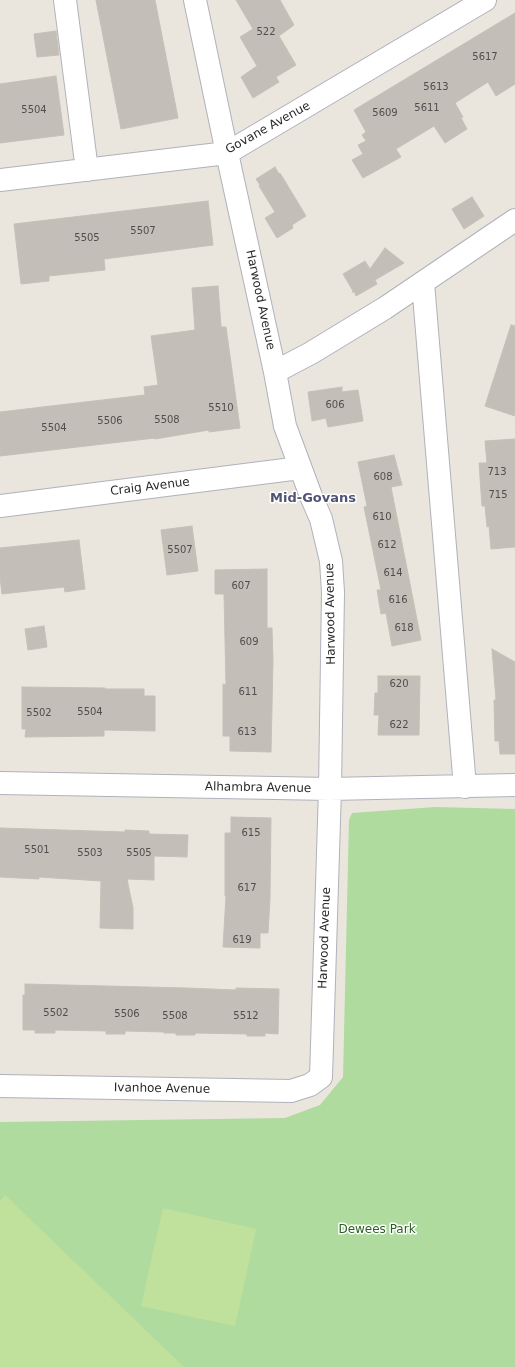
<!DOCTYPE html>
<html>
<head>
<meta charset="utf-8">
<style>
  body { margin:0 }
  canvas { display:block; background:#eae5dd }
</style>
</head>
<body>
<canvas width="515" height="1367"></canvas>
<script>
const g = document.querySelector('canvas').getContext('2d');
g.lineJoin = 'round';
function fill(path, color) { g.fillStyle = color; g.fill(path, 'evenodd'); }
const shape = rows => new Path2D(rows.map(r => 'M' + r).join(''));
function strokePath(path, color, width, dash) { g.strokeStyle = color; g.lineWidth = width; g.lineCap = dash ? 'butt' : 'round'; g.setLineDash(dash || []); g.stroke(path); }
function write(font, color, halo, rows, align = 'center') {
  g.font = font + ' "DejaVu Sans",sans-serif'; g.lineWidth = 3; g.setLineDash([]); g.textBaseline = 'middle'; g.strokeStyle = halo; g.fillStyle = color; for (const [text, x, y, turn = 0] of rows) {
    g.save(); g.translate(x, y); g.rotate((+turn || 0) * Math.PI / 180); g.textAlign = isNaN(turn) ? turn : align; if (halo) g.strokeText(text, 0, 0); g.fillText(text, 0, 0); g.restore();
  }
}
const green = shape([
  [435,807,515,809,515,1367,0,1367,0,1122,285,1118,320,1105,343,1077,349,820,352,813]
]);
const pitch = shape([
  [5,1195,184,1367,0,1367,0,1201],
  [163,1208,256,1229,235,1326,141,1306]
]);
const building = shape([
  [96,0,155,0,178,118,121,129,96,0],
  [236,0,280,0,294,25,279,36,296,65,276,77,279,82,253,98,241,77,257,66,240,37,253,29,236,0],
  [515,13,515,84,496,96,488,82,455,103,463,117,461,118,467,129,445,143,434,126,396,149,401,157,363,178,352,160,363,154,358,145,366,141,362,135,366,132,354,110,515,13],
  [56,31,59,55,37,57,34,34,56,31],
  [56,76,64,135,0,143,0,84,56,76],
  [275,167,279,174,280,173,306,216,292,225,293,228,277,238,265,218,275,212,259,186,260,185,256,179,275,167],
  [472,197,484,216,464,229,452,209,472,197],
  [208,201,213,245,104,259,105,270,49,276,49,281,21,284,14,224,208,201],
  [385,248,404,263,375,280,377,284,356,296,354,291,352,293,353,291,343,274,365,261,370,269,385,248],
  [218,286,221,327,226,327,240,428,209,432,209,430,155,439,155,438,0,456,0,412,145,395,144,387,158,385,151,336,195,330,192,288,218,286],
  [511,325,515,326,515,416,485,406,511,325],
  [342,387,342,392,358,390,363,421,328,427,326,418,312,421,308,392,342,387],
  [515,439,515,547,491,549,489,526,487,527,485,506,482,506,479,463,487,463,485,441,515,439],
  [394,455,402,485,391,487,421,640,392,646,386,613,381,614,377,590,381,590,364,507,367,506,358,462,394,455],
  [192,526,198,571,167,575,161,530,192,526],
  [79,540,85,589,65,592,64,587,2,594,0,577,0,548,79,540],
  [267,569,267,628,272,628,273,661,271,752,230,751,230,736,223,736,223,684,226,685,224,594,215,594,215,570,267,569],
  [44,626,47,647,28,650,25,629,44,626],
  [492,649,515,662,515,754,500,754,499,741,495,741,494,700,496,700,492,649],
  [378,676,420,676,419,735,378,735,379,715,374,715,375,693,378,693,378,676],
  [22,687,105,688,105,689,144,689,144,696,155,696,155,731,104,730,104,736,25,737,26,729,22,729,22,687],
  [231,817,271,818,270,898,268,933,260,933,260,948,223,947,226,896,225,896,225,833,231,833,231,817],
  [0,828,125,832,125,830,149,831,149,834,188,835,187,857,154,856,154,880,127,879,133,908,133,929,100,928,101,881,39,877,39,879,0,877,0,828],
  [25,984,187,988,236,990,236,988,279,989,278,1034,265,1033,265,1036,247,1036,247,1034,195,1033,195,1035,176,1035,176,1033,164,1033,164,1032,125,1031,125,1034,106,1034,106,1031,55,1030,55,1033,35,1033,35,1030,23,1030,23,995,25,995,25,984]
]);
const minor = shape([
  [65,0,87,170],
  [0,180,227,153,485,0],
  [423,283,465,787],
  [275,372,311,353,385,308,515,220],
  [0,506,300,468],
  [0,783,330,789,515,785],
  [0,1086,291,1091,310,1085,321,1077,330,789,333,592,331,561,321,519,311,496,285,426,275,372,227,153,195,0]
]);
const numberNames = [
  ["522",266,32],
  ["5617",485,57],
  ["5613",436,87],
  ["5611",427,108],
  ["5504",34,110],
  ["5609",385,113],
  ["5507",143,231],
  ["5505",87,238],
  ["606",335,405],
  ["5510",221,408],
  ["5508",167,420],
  ["5506",110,421],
  ["5504",54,428],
  ["713",497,472],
  ["608",383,477],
  ["715",498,495],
  ["610",382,517],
  ["612",387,545],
  ["5507",180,550],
  ["614",393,573],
  ["607",241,586],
  ["616",398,600],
  ["618",404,628],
  ["609",249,642],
  ["620",399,684],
  ["611",248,692],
  ["5504",90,712],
  ["5502",39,713],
  ["622",399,725],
  ["613",247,732],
  ["615",251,833],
  ["5501",37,850],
  ["5503",90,853],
  ["5505",139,853],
  ["617",247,888],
  ["619",242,940],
  ["5502",56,1013],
  ["5506",127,1014],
  ["5508",175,1016],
  ["5512",246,1016]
];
const streetNames = [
  ["Govane Avenue",268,128,-29],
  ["Harwood Avenue",260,300,78],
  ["Craig Avenue",150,487,-7],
  ["Harwood Avenue",331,614,-91],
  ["Alhambra Avenue",258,788,1],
  ["Harwood Avenue",325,938,-88],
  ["Ivanhoe Avenue",162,1089,1]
];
const parkNames = [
  ["Dewees Park",377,1230]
];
const neighbourhoodNames = [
  ["Mid-Govans",313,499]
];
fill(green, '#b0db9f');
fill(pitch, '#c0e19c');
fill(building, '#c3bfb8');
strokePath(building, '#c5c1b7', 1);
strokePath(minor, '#b0b2bc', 24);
strokePath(minor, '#fff', 22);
write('10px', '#504e4d', null, numberNames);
write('12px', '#292929', '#fff', streetNames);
write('12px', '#2b5e21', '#fff', parkNames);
write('bold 13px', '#4f5475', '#fff', neighbourhoodNames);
</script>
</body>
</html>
